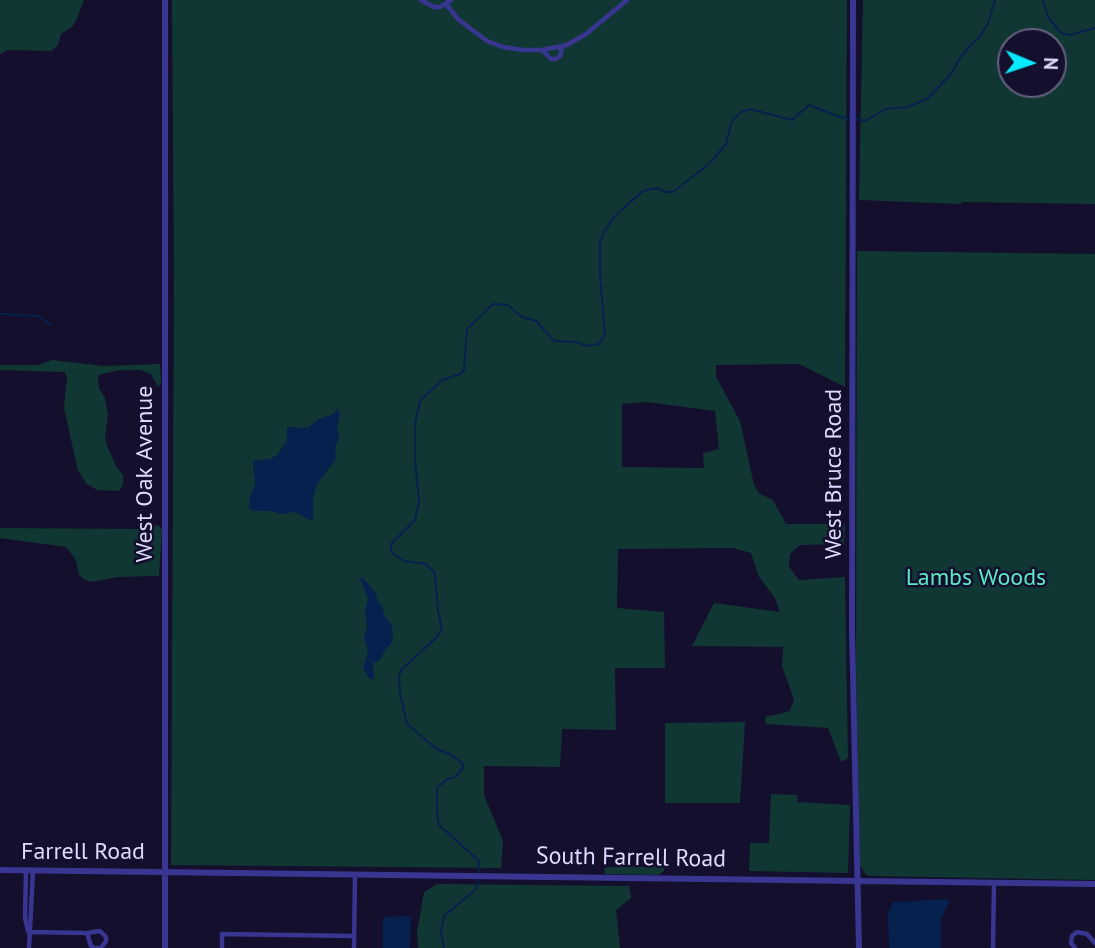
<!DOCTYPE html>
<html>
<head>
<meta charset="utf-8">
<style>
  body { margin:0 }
  #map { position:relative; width:1095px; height:948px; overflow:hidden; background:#130f2c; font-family:"PT Sans",sans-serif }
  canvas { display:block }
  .north { position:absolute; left:997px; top:28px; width:70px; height:70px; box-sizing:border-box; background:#130f2c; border:2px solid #646080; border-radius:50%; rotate:92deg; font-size:19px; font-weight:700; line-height:28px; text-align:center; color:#dedaff }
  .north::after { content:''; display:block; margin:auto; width:24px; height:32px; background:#06e9ff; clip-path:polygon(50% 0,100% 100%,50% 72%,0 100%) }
</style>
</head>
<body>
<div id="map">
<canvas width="1095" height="948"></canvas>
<div class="north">N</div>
</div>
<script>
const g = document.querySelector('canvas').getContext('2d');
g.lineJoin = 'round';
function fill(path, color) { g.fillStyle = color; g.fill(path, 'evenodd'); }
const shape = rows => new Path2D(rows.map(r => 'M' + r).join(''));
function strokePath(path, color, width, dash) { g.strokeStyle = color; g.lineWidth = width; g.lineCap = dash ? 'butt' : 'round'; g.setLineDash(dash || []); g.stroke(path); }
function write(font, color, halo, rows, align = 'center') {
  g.font = font + ' "PT Sans",sans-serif'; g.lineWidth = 5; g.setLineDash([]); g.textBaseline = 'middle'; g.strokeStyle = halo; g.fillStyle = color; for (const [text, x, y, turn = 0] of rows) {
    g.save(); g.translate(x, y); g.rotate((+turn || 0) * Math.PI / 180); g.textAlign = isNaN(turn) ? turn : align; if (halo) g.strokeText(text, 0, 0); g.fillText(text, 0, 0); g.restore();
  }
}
const green = shape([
  [0,0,84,0,77,19,72,27,61,34,58,45,51,51,8,50,0,54],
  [172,0,847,0,845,387,799,364,716,365,716,377,740,421,754,485,760,494,773,500,786,524,845,524,844,544,800,545,790,554,789,567,799,580,845,577,848,758,841,762,828,728,766,724,765,717,790,711,794,699,782,666,783,647,692,646,714,603,780,612,775,598,759,577,751,553,733,548,618,549,617,608,664,612,665,668,615,668,616,730,562,729,560,767,484,766,484,795,503,841,501,868,171,865,174,286],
  [647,402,715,411,719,449,703,453,704,468,622,467,622,404],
  [863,0,1095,0,1095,204,962,202,961,204,859,200],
  [1011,42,1053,42,1053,84,1011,84],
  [857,251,1095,254,1095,880,871,876,866,875,860,865,856,669],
  [52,360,104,366,160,364,161,383,158,387,151,374,140,370,120,370,98,375,99,388,105,398,108,414,105,438,107,446,117,468,123,475,123,485,119,491,97,490,87,484,78,471,64,408,67,377,64,372,0,370,0,365,38,365],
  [158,525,162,530,159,576,117,577,93,582,85,580,79,575,76,560,66,547,0,538,0,528,138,529],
  [745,722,740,803,665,803,665,723],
  [771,794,797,795,797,802,850,805,848,873,749,871,750,843,769,843],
  [664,855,664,871,659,875,605,874,604,868,621,866,652,867],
  [437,884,629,886,631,898,616,910,620,948,418,948,417,932,424,892]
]);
const water = shape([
  [337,409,340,414,337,426,339,438,335,447,336,459,317,484,313,497,313,520,309,520,295,512,281,514,270,511,253,511,249,508,250,496,255,484,253,461,270,459,277,455,287,441,287,427,308,428,319,419,333,414],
  [362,577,375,592,378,601,382,605,385,617,392,625,393,638,390,646,386,648,380,660,373,663,374,680,369,678,363,668,368,652,364,638,367,627,365,612,368,599,360,579],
  [947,899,949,903,941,919,941,948,889,948,888,913,893,902],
  [407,916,411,918,410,948,383,948,383,917]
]);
const stream = shape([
  [1043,0,1048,17,1061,33,1070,35,1095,28],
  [856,119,865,121,886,109,907,107,927,99,952,73,961,56,980,36,988,23,995,0],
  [0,314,38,316,51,325],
  [479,872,479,861,439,825,437,812,437,788,447,779,455,777,463,768,463,764,452,755,438,750,407,724,400,693,399,677,401,670,437,637,442,629,438,611,435,573,426,564,404,561,391,552,391,544,415,520,419,502,415,459,415,424,420,401,442,380,460,374,464,370,467,329,493,304,508,305,522,317,536,321,554,341,576,342,588,346,599,344,605,335,600,275,600,243,604,231,616,215,643,191,657,188,665,192,673,192,710,163,726,144,732,121,741,112,750,109,792,120,809,105,840,117,850,119],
  [444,948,441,932,444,916,475,890,479,878]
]);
const minor = shape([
  [421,0,434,7,440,7,451,0],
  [446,4,458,19,487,41,503,47,523,50,542,50,567,45,586,34,627,0],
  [542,50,551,59,556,59,560,56,562,46],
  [26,871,25,918,28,931],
  [29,932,84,933,87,933,100,931,106,937,106,941,101,948,95,948,91,946,87,933],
  [29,948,33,871],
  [222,948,222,934,354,936],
  [354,948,355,875],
  [993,948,994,883],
  [1075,948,1071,943,1072,936,1077,932,1087,934,1095,943]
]);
const tertiary = shape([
  [853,0,852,629,859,948],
  [0,870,1095,884],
  [165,948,165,0]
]);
const streetNames = [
  ["West Oak Avenue",145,474,-90],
  ["West Bruce Road",834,474,-90],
  ["Farrell Road",83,852],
  ["South Farrell Road",631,858,1]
];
const parkNames = [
  ["Lambs Woods",976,578]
];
fill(green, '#113735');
fill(water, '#06214e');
strokePath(stream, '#06214e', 2);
strokePath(minor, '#383690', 4.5);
strokePath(tertiary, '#383690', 6);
write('24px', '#dedaff', '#130f2c', streetNames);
write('24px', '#5aebc5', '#130f2c', parkNames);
</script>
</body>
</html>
